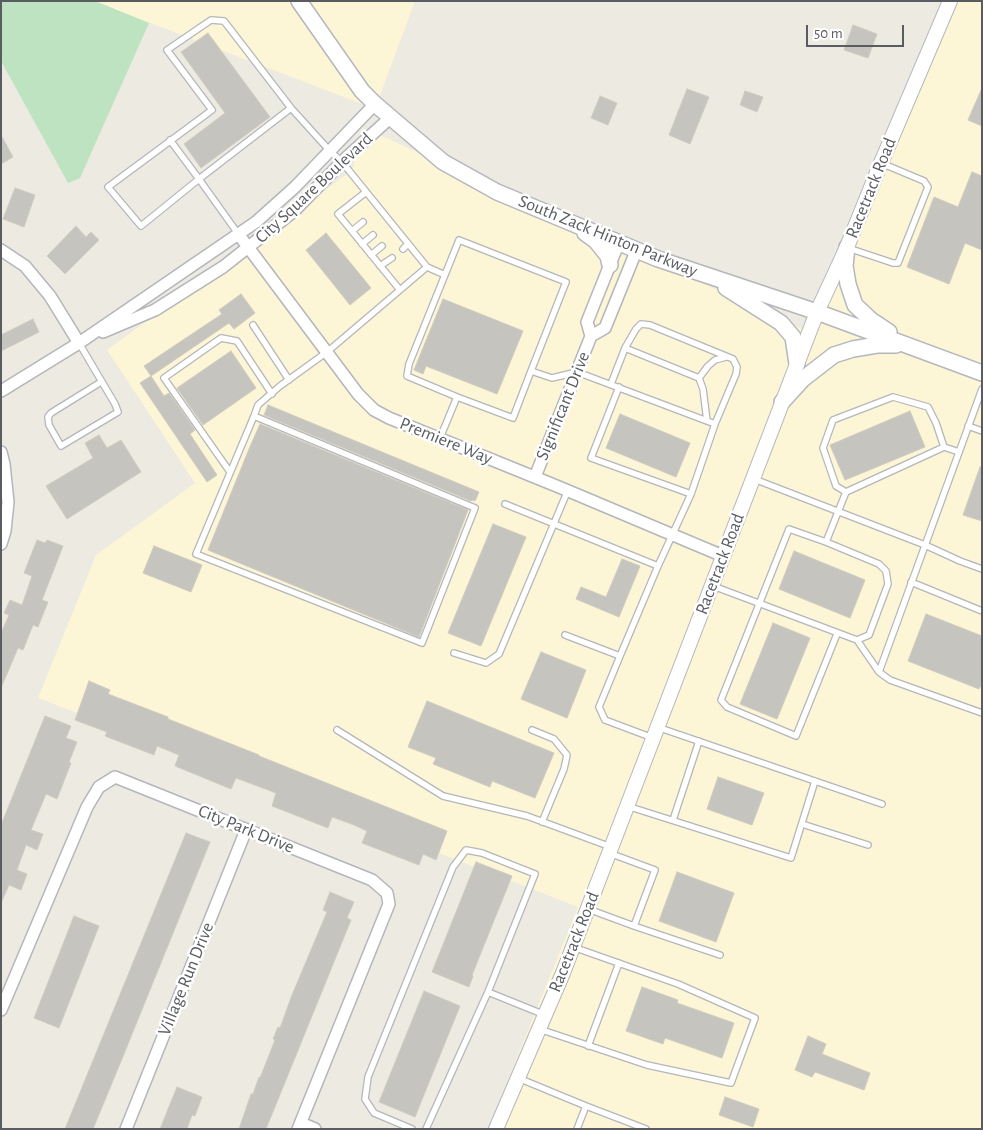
<!DOCTYPE html>
<html>
<head>
<meta charset="utf-8">
<style>
  body { margin:0 }
  #map { position:relative; width:983px; height:1130px; overflow:hidden; background:#eceae1; font-family:"Alegreya Sans",sans-serif }
  canvas { display:block }
  .frame { position:absolute; inset:0; border:2px solid #595c61; pointer-events:none }
  .scale { position:absolute; left:806px; top:25px; width:98px; height:22px; box-sizing:border-box; border:2px solid #595c61; border-top:0; padding-left:6px; font-size:15px; line-height:18px; white-space:nowrap; color:#595c61; -webkit-text-stroke:4px #fff; paint-order:stroke }
</style>
</head>
<body>
<div id="map">
<canvas width="983" height="1130"></canvas>
<div class="frame"></div>
<div class="scale">50 m</div>
</div>
<script>
const g = document.querySelector('canvas').getContext('2d');
g.lineJoin = 'round';
function fill(path, color) { g.fillStyle = color; g.fill(path, 'evenodd'); }
const shape = rows => new Path2D(rows.map(r => 'M' + r).join(''));
function strokePath(path, color, width, dash) { g.strokeStyle = color; g.lineWidth = width; g.lineCap = dash ? 'butt' : 'round'; g.setLineDash(dash || []); g.stroke(path); }
function write(font, color, halo, rows, align = 'center') {
  g.font = font + ' "Alegreya Sans",sans-serif'; g.lineWidth = 5; g.setLineDash([]); g.textBaseline = 'middle'; g.strokeStyle = halo; g.fillStyle = color; for (const [text, x, y, turn = 0] of rows) {
    g.save(); g.translate(x, y); g.rotate((+turn || 0) * Math.PI / 180); g.textAlign = isNaN(turn) ? turn : align; if (halo) g.strokeText(text, 0, 0); g.fillText(text, 0, 0); g.restore();
  }
}
const commercial = shape([
  [93,1,415,1,375,109],
  [950,1,982,1,982,1129,488,1129,578,907,38,698,96,555,195,483,107,350,351,171,367,129,813,334]
]);
const green = shape([
  [1,1,95,1,149,23,80,178,68,183,1,61]
]);
const building = shape([
  [853,25,877,34,868,58,844,50,853,25],
  [208,33,270,117,201,168,184,144,225,113,181,52,208,33],
  [982,88,982,126,968,120,982,88],
  [687,89,709,97,690,144,669,135,687,89],
  [745,91,763,97,757,112,740,105,745,91],
  [600,96,617,103,608,125,591,118,600,96],
  [1,135,13,157,1,164,1,135],
  [972,172,982,176,982,250,965,243,949,284,907,267,934,197,958,207,972,172],
  [15,188,35,195,24,227,3,219,15,188],
  [76,226,86,237,91,232,99,240,65,274,47,256,76,226],
  [326,233,371,288,350,305,306,250,326,233],
  [241,294,255,313,234,329,229,323,151,376,144,366,222,314,219,310,241,294],
  [443,299,523,331,497,394,426,366,423,374,414,370,443,299],
  [33,319,39,332,1,351,1,335,33,319],
  [231,351,256,388,203,425,177,388,231,351],
  [151,376,164,396,169,393,195,430,190,434,217,475,207,482,140,383,151,376],
  [268,405,479,492,475,501,472,500,471,501,264,415,268,405],
  [910,411,925,447,845,480,830,445,910,411],
  [620,414,690,443,676,477,606,448,620,414],
  [260,424,468,510,419,637,208,550,249,449,260,424],
  [99,435,107,448,121,440,141,472,67,519,46,486,93,458,85,443,99,435],
  [980,467,982,467,982,521,963,515,980,467],
  [493,524,526,537,481,646,448,633,493,524],
  [37,540,45,543,47,540,63,546,42,600,48,602,38,627,33,625,23,650,18,648,1,688,1,633,9,615,4,613,10,600,22,605,32,576,24,573,37,540],
  [154,546,202,565,191,592,143,573,154,546],
  [794,551,865,580,850,618,779,589,794,551],
  [622,559,640,566,619,617,576,599,581,587,606,597,622,559],
  [926,614,982,636,982,683,979,689,908,661,926,614],
  [773,623,810,638,777,719,740,704,773,623],
  [541,652,586,670,567,718,521,699,541,652],
  [89,681,110,690,108,694,168,717,168,719,259,755,259,756,447,831,436,860,423,854,419,865,362,843,367,831,354,825,332,817,328,828,272,806,276,793,236,778,231,789,175,766,179,755,157,746,154,755,105,736,107,732,75,720,89,681],
  [427,701,554,753,535,798,492,781,490,787,433,764,436,758,408,747,427,701],
  [45,716,71,726,66,738,77,742,69,762,71,763,57,799,46,794,31,830,43,834,37,850,26,845,17,870,27,874,21,890,9,885,1,903,1,825,45,716],
  [718,777,764,793,752,825,707,809,718,777],
  [186,833,210,842,124,1054,93,1129,65,1129,186,833],
  [476,862,512,876,472,975,473,976,469,987,432,972,476,862],
  [677,872,734,893,716,942,659,921,677,872],
  [330,892,354,902,347,918,351,920,266,1129,239,1129,251,1094,253,1094,259,1077,260,1078,275,1040,273,1039,278,1027,280,1028,292,995,327,912,323,910,330,892],
  [74,916,99,926,59,1028,34,1018,74,916],
  [642,987,678,1000,677,1003,734,1023,722,1058,665,1038,663,1044,626,1031,642,987],
  [424,991,460,1006,415,1117,379,1102,424,991],
  [808,1036,826,1044,822,1054,870,1073,864,1090,815,1072,812,1077,795,1070,808,1036],
  [177,1087,202,1097,195,1116,192,1115,187,1129,160,1129,177,1087],
  [725,1097,759,1109,753,1127,719,1115,725,1097]
]);
const service = shape([
  [170,140,199,179,291,108],
  [366,192,338,214,400,290],
  [352,231,363,222],
  [239,235,199,179,141,226,108,187,212,110,167,50,211,20,224,21,291,108,329,150,342,162,427,267,445,275],
  [362,244,373,235],
  [848,248,893,263,898,263,928,187,924,181,881,163],
  [403,249,408,244],
  [371,255,382,246],
  [380,266,392,258],
  [253,325,289,380],
  [79,343,115,404,118,412,61,446,49,425,48,417,51,413,101,382],
  [625,348,699,378,703,389,707,421],
  [699,378,708,366,715,360,726,357],
  [611,384,625,348,636,329,641,324,650,325,733,359,737,367,736,374,715,424],
  [619,387,591,458,691,494],
  [982,389,879,672,890,680,982,713],
  [457,397,513,418,531,371],
  [254,416,475,508,422,643,196,554,254,416,258,405,280,386,327,352,427,267],
  [968,426,982,431],
  [440,438,457,397,407,376,409,364,459,240,566,282,531,371,552,378,577,372,715,424,691,494,658,566],
  [230,472,164,378,221,338,237,341,272,394],
  [754,479,925,545,960,561,982,569],
  [846,492,944,447],
  [505,504,658,566,620,656],
  [826,542,789,529,721,700,727,707,796,736,837,634],
  [911,582,982,611],
  [713,586,857,640,869,635,888,584,886,571,879,564,826,542,846,492,836,486,823,448,833,420,893,397,928,407,936,423,944,447,959,452],
  [565,635,620,656,599,707,605,720,653,738],
  [857,640,879,672],
  [454,653,486,663,499,654,568,490],
  [657,727,882,804],
  [337,730,443,796,527,816,611,847],
  [532,730,554,739,567,755,564,769,542,822],
  [627,806,791,858,815,781],
  [673,820,699,741],
  [802,824,868,845],
  [588,909,634,926,655,870,609,853],
  [634,926,720,955],
  [488,992,545,1015],
  [539,1029,647,1065,731,1083,755,1018,678,984,573,947],
  [588,1046,619,963],
  [518,1078,586,1106,577,1129],
  [586,1106,646,1129],
  [412,1129,374,1113,365,1099,368,1077,453,867,466,850,482,853,535,874,488,992,426,1129]
]);
const minor = shape([
  [239,235,358,394,374,410,389,418,559,487,723,556],
  [1,250,25,266,50,296,79,343],
  [103,332,155,310,223,267,294,211,347,157,390,118],
  [591,336,605,328,637,249],
  [1,391,79,343,256,222,295,187,375,104],
  [1,452,4,464,8,502,5,531,1,544],
  [535,477,591,336,587,322,619,242],
  [1,1010,87,807,99,787,115,777,372,880,387,893,389,904,298,1129],
  [301,1123,315,1129],
  [126,1129,246,830]
]);
const tertiary = shape([
  [496,1129,563,973,817,312,847,247,881,163,950,1]
]);
const secondary = shape([
  [299,1,362,91,375,104,443,162,497,192,658,259,817,312,982,373],
  [585,233,596,241,608,256,610,265],
  [847,247,845,266,848,284,855,305,871,320,889,332],
  [726,288,781,323,793,337,797,364],
  [782,402,803,379,834,355,853,349,877,345,896,345]
]);
const streetNames = [
  ["City Square Boulevard",314,188,-43],
  ["Racetrack Road",871,188,-68],
  ["South Zack Hinton Parkway",608,236,22],
  ["Significant Drive",563,406,-68],
  ["Premiere Way",446,441,22],
  ["Racetrack Road",720,564,-69],
  ["City Park Drive",246,829,22],
  ["Racetrack Road",574,942,-68],
  ["Village Run Drive",186,979,-68]
];
fill(commercial, '#fcf5d6');
fill(green, '#bee3c0');
fill(building, '#c6c4be');
strokePath(building, '#d0ccc0', 1);
strokePath(service, '#b4b6bb', 8);
strokePath(minor, '#b4b6bb', 14);
strokePath(tertiary, '#b4b6bb', 16);
strokePath(secondary, '#b5b7bd', 18);
strokePath(service, '#fff', 5.5);
strokePath(minor, '#fff', 11);
strokePath(tertiary, '#fff', 14);
strokePath(secondary, '#fff', 15);
write('18px', '#595c61', '#fff', streetNames);
</script>
</body>
</html>
